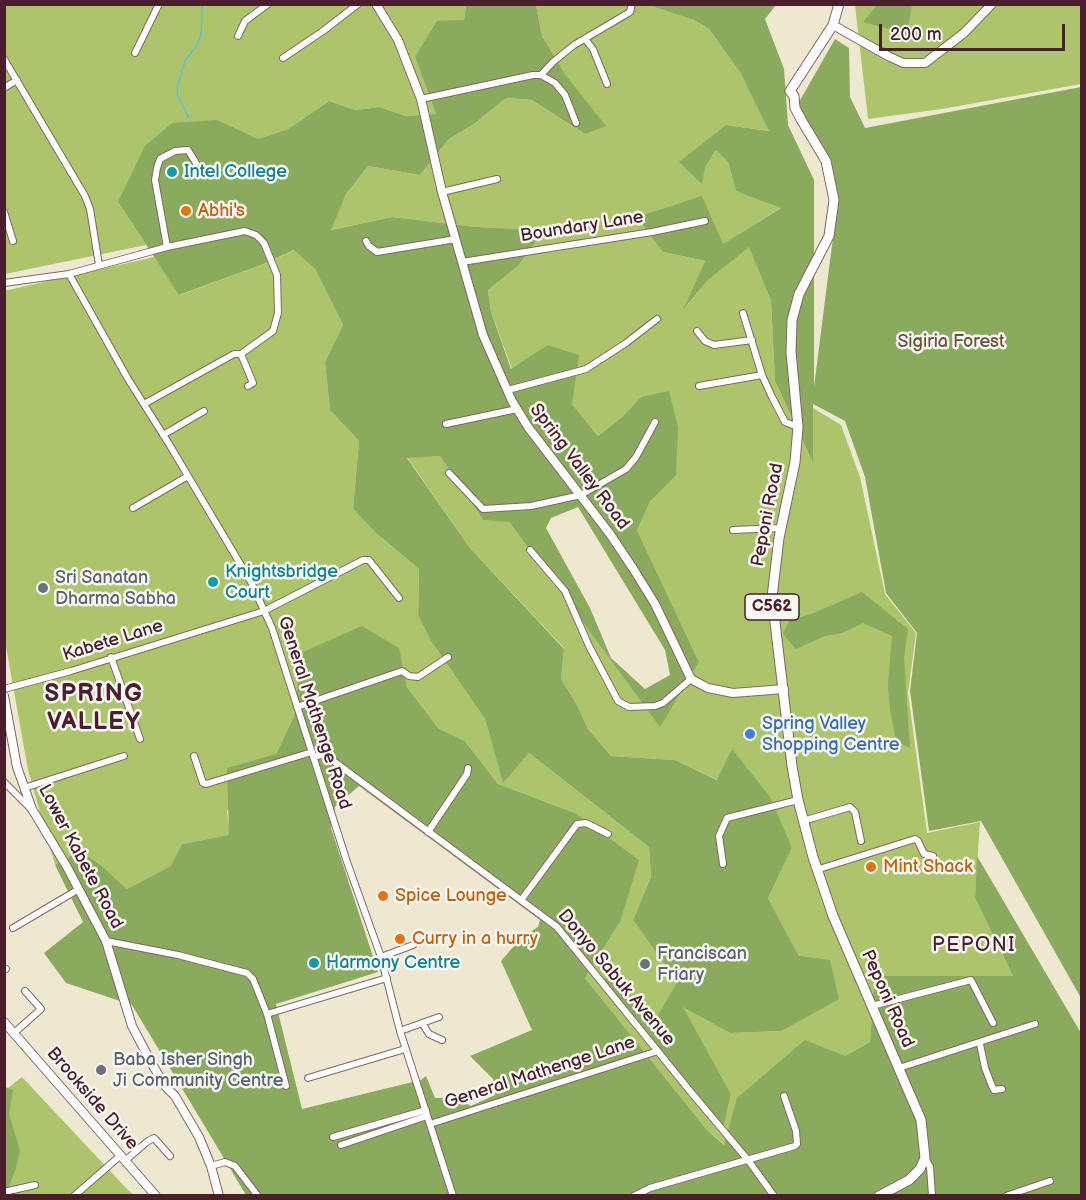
<!DOCTYPE html>
<html>
<head>
<meta charset="utf-8">
<style>
  body { margin:0 }
  #map { position:relative; width:1086px; height:1200px; overflow:hidden; background:#efe8d1; font-family:"Balsamiq Sans",sans-serif }
  canvas { display:block }
  .frame { position:absolute; inset:0; border:6px solid #4a1f2b; pointer-events:none }
  .scale { position:absolute; left:879px; top:24px; width:186px; height:27px; box-sizing:border-box; border:3px solid #4a1f2b; border-top:0; padding-left:8px; font-size:18px; line-height:21px; white-space:nowrap; color:#4a1f2b; -webkit-text-stroke:4px #f6f6f2; paint-order:stroke }
</style>
</head>
<body>
<div id="map">
<canvas width="1086" height="1200"></canvas>
<div class="frame"></div>
<div class="scale">200 m</div>
</div>
<script>
const g = document.querySelector('canvas').getContext('2d');
g.lineJoin = 'round';
function fill(path, color) { g.fillStyle = color; g.fill(path, 'evenodd'); }
const shape = rows => new Path2D(rows.map(r => 'M' + r).join(''));
function strokePath(path, color, width, dash) { g.strokeStyle = color; g.lineWidth = width; g.lineCap = dash ? 'butt' : 'round'; g.setLineDash(dash || []); g.stroke(path); }
function write(font, color, halo, rows, align = 'center') {
  g.font = font + ' "Balsamiq Sans",sans-serif'; g.lineWidth = 5; g.setLineDash([]); g.textBaseline = 'middle'; g.strokeStyle = halo; g.fillStyle = color; for (const [text, x, y, turn = 0] of rows) {
    g.save(); g.translate(x, y); g.rotate((+turn || 0) * Math.PI / 180); g.textAlign = isNaN(turn) ? turn : align; if (halo) g.strokeText(text, 0, 0); g.fillText(text, 0, 0); g.restore();
  }
}
const green = shape([
  [4,5,466,5,464,20,415,57,436,114,406,116,380,107,355,110,329,101,288,129,258,139,218,120,118,202,146,245,5,274],
  [536,5,652,5,654,7,694,20,709,29,740,72,770,131,726,125,680,162,705,167,716,150,728,162,736,191,782,207,722,245,663,252,705,261,685,308,707,281,749,246,771,301,775,381,812,461,813,408,841,425,860,477,885,594,916,633,908,693,927,833,980,822,975,898,1013,976,876,976,870,1042,845,1056,725,1145,707,1130,585,978,620,922,575,813,498,784,465,741,438,728,407,687,398,648,296,655,298,678,294,716,276,754,227,811,230,835,182,844,172,866,127,889,102,866,80,850,55,865,28,770,5,641,4,291,154,257,180,295,261,265,295,250,315,269,343,325,325,362,330,410,359,441,353,509,376,533,419,569,418,615,431,641,485,719,503,782,529,753,649,847,651,877,633,920,677,982,653,1025,612,970,643,1037,722,1133,731,1094,682,1006,730,1033,782,1031,838,999,799,956,768,898,792,848,732,749,718,780,675,760,611,756,588,729,576,703,561,679,564,648,470,548,407,457,440,456,483,520,508,521,660,726,699,662,637,530,650,502,676,474,641,397,622,417,598,436,572,404,547,345,512,369,491,312,488,290,518,266,544,230,477,227,392,217,330,230,346,194,368,166,420,175,449,139,474,124,506,98,532,100,585,134,567,77,542,36],
  [855,5,1081,5,1081,84,942,109,868,119],
  [22,1077,127,1189,134,1195,5,1196,5,1087,8,1088]
]);
const forest = shape([
  [466,5,536,5,542,36,567,77,606,126,585,134,532,100,506,98,474,124,449,139,420,175,368,166,346,194,331,230,392,217,477,227,544,230,518,266,488,290,491,312,511,369,547,345,579,355,572,404,598,436,622,417,641,397,669,391,678,427,676,475,650,502,637,530,699,662,660,727,509,522,483,520,440,456,407,458,470,548,564,649,561,679,576,703,588,729,611,756,675,760,717,780,732,749,770,797,792,848,768,898,799,956,830,960,839,999,782,1031,730,1033,683,1007,731,1094,722,1134,601,984,612,969,653,1024,677,982,633,920,651,877,649,847,529,753,503,783,485,719,431,641,418,615,419,569,376,533,353,509,359,441,330,410,325,362,343,325,315,269,294,250,261,265,179,295,118,202,145,146,172,123,218,120,258,139,288,129,329,101,355,110,380,107,406,116,436,114,415,57,437,21,464,20],
  [578,507,665,650,670,675,645,689,611,658,590,608,546,528,551,518],
  [652,5,776,5,765,19,784,69,788,125,814,180,814,387,838,198,828,155,803,119,799,102,835,39,849,48,850,97,865,128,1081,87,1081,998,981,821,929,831,910,691,917,633,886,593,865,477,845,421,813,404,813,463,775,381,771,301,749,247,707,281,683,310,705,261,663,252,637,217,702,196,723,244,781,208,736,191,728,162,716,150,705,167,702,184,679,162,726,125,769,131,740,72,709,29,694,20,654,7],
  [877,5,912,5,907,34,863,22],
  [862,592,908,629,904,657,910,748,896,741,890,710,888,684,892,636,863,623,842,633,825,636,796,649,783,634,789,621,814,613],
  [362,626,399,648,407,687,438,728,465,741,498,784,575,813,639,860,620,922,585,978,707,1130,724,1145,737,1098,805,1040,845,1056,870,1042,875,976,1013,976,975,898,977,856,1081,1033,1081,1195,246,1195,132,1005,66,983,44,953,83,922,55,865,80,850,102,866,127,889,171,866,182,844,229,835,227,768,276,754,294,716,298,678,296,655],
  [359,786,540,920,538,927,521,938,501,961,532,1030,470,1056,493,1079,496,1089,495,1095,471,1106,456,1098,435,1098,426,1076,421,1080,302,1109,276,1004,378,972,331,828,335,807],
  [5,1087,13,1090,9,1114,20,1151,15,1171,9,1186,5,1190]
]);
const stream = shape([
  [189,118,177,94,178,84,185,61,197,45,201,35,202,4]
]);
const minor = shape([
  [238,36,245,21,268,4],
  [585,39,593,49,607,84],
  [135,53,158,6,157,4],
  [283,58,323,31,358,4],
  [4,59,85,196,90,209,99,265],
  [541,75,553,62,574,45,630,12,632,4],
  [4,88,17,80],
  [421,99,533,75,541,75,555,83,565,95,576,123],
  [442,192,497,179],
  [4,212,13,241],
  [366,241,369,246,377,252,456,239],
  [167,247,155,180,157,168,160,159,175,151,188,150,196,163],
  [462,262,652,232,705,221],
  [69,274,128,379,169,444,251,582,272,628,347,862,381,957,400,1031,453,1196],
  [4,283,69,274,167,247,245,231,256,235,264,243,277,275,278,313,273,331,241,354],
  [743,313,762,375,772,397,785,422,798,427],
  [697,331,705,341,714,345,752,340],
  [699,386,762,375],
  [508,390,586,369,626,343,657,319],
  [144,404,234,354,241,354,253,383,248,386],
  [446,424,517,409],
  [163,435,204,411],
  [449,473,483,509,531,506,581,495,626,469,636,457,655,422],
  [133,508,188,476],
  [733,530,781,528],
  [530,550,565,591,589,646,618,701,629,707,655,706,663,703,691,679],
  [111,657,140,739],
  [4,689,71,671,264,611,363,560,369,560,399,598],
  [297,707,402,671,409,676,418,677,448,657],
  [194,756,203,783,206,784,312,752],
  [313,757,321,755,328,757,557,927,690,1091,748,1160,774,1196],
  [4,782,31,809],
  [24,788,124,756],
  [803,821,850,807,855,812,861,841],
  [428,832,467,774,468,768],
  [723,864,719,836,727,818,798,800],
  [816,870,915,839,918,841,924,854,933,856],
  [522,899,577,824,586,823,608,834],
  [13,928,79,889],
  [106,941,178,955,247,973,253,979,267,1014,387,978],
  [381,957,413,945],
  [4,968,6,969],
  [872,1006,971,980,993,1023],
  [267,1014,286,1086],
  [422,1023,429,1034,442,1040],
  [400,1031,439,1017],
  [14,1033,41,1009,25,991],
  [980,1044,985,1068,992,1086,994,1090,1002,1089],
  [899,1068,1035,1024],
  [308,1078,405,1049],
  [430,1124,658,1051],
  [333,1137,426,1110],
  [341,1145,427,1116],
  [925,1158,930,1167,932,1196],
  [126,1160,148,1141,154,1138,170,1156],
  [211,1166,225,1162,235,1166,258,1196],
  [4,1192,35,1185],
  [74,1196,121,1155],
  [634,1196,650,1188,795,1146,797,1144,796,1131,784,1096],
  [1006,1196,1050,1181]
]);
const tertiary = shape([
  [376,4,398,40,421,99,442,192,483,335,512,401,528,427,610,534,634,570,655,604,691,679,708,688,733,693,784,689],
  [833,25,888,56,903,63,925,63,964,33,992,4],
  [4,1022,156,1196]
]);
const secondary = shape([
  [4,696,17,767,32,809,67,867,106,941,132,1026,152,1064,165,1086,175,1096,199,1137,211,1166,219,1196]
]);
const primary = shape([
  [839,4,833,25,790,91,794,96,795,108,802,121,826,161,834,200,829,236,799,294,792,320,791,352,798,427,795,462,779,538,772,597,792,766,798,800,813,857,833,916,921,1120,925,1158,920,1169,909,1180,879,1196]
]);
const markers = [
  [172,172,6,"#0f9aa8"],
  [186,211,6,"#e8710a"],
  [213,582,6,"#0f9aa8"],
  [43,588,6,"#6b7280"],
  [750,734,6,"#3f7fe0"],
  [871,867,6,"#e8710a"],
  [383,896,6,"#e8710a"],
  [400,939,6,"#e8710a"],
  [314,963,6,"#0f9aa8"],
  [645,964,6,"#6b7280"],
  [101,1070,6,"#6b7280"]
];
const shields = [
  [772,607,54]
];
const shieldNames = [
  ["C562",772,607]
];
const cultureNames = [
  ["Intel College",184,172],
  ["Knightsbridge",225,572],
  ["Court",225,593],
  ["Harmony Centre",326,963]
];
const foodNames = [
  ["Abhi's",198,211],
  ["Mint Shack",883,867],
  ["Spice Lounge",395,896],
  ["Curry in a hurry",412,939]
];
const streetNames = [
  ["Boundary Lane",582,227,-9],
  ["Spring Valley Road",579,467,53],
  ["Peponi Road",768,515,-79],
  ["Kabete Lane",113,641,-17],
  ["General Mathenge Road",314,713,72],
  ["Lower Kabete Road",80,857,62],
  ["Donyo Sabuk Avenue",616,978,50],
  ["Peponi Road",887,999,66],
  ["General Mathenge Lane",540,1073,-18],
  ["Brookside Drive",92,1099,49]
];
const parkNames = [
  ["Sigiria Forest",951,342]
];
const worshipNames = [
  ["Sri Sanatan",55,578],
  ["Dharma Sabha",55,599],
  ["Franciscan",657,954],
  ["Friary",657,975],
  ["Baba Isher Singh",113,1060],
  ["Ji Community Centre",113,1081]
];
const shopNames = [
  ["Spring Valley",762,724],
  ["Shopping Centre",762,745]
];
const neighbourhoodNames = [
  ["PEPONI",974,946]
];
const districtNames = [
  ["SPRING",94,695],
  ["VALLEY",94,723]
];
fill(green, '#adc56a');
fill(forest, '#8aaa5e');
strokePath(stream, '#5bc2d8', 1.5);
strokePath(minor, '#846565', 8);
strokePath(tertiary, '#846565', 10);
strokePath(secondary, '#846565', 10);
strokePath(primary, '#846565', 11);
strokePath(minor, '#fff', 6);
strokePath(tertiary, '#fff', 8);
strokePath(secondary, '#fff', 8);
strokePath(primary, '#fff', 9);
for (const [x, y, r, color] of markers) { const dot = new Path2D(); dot.arc(x, y, r, 0, 2 * Math.PI); g.fillStyle = color; g.fill(dot); strokePath(dot, '#f6f6f2', 2); }
for (const [x, y, w] of shields) { const box = new Path2D(); box.roundRect(x - w / 2, y - 13, w, 26, 4.5); g.fillStyle = '#f6f6f2'; g.fill(box); strokePath(box, '#4a1f2b', 1.5); }
write('bold 16px', '#4a1f2b', null, shieldNames);
write('18px', '#0d838f', '#f6f6f2', cultureNames, 'left');
write('18px', '#c56008', '#f6f6f2', foodNames, 'left');
write('18px', '#4a1f2b', '#f6f6f2', streetNames);
write('18px', '#68513e', '#f6f6f2', parkNames);
write('18px', '#5b616d', '#f6f6f2', worshipNames, 'left');
write('18px', '#366cbe', '#f6f6f2', shopNames, 'left');
g.letterSpacing = '1.5px';
write('20px', '#4a1f2b', '#f6f6f2', neighbourhoodNames);
g.letterSpacing = '0px';
g.letterSpacing = '1.5px';
write('bold 24px', '#4a1f2b', '#f6f6f2', districtNames);
g.letterSpacing = '0px';
</script>
</body>
</html>
